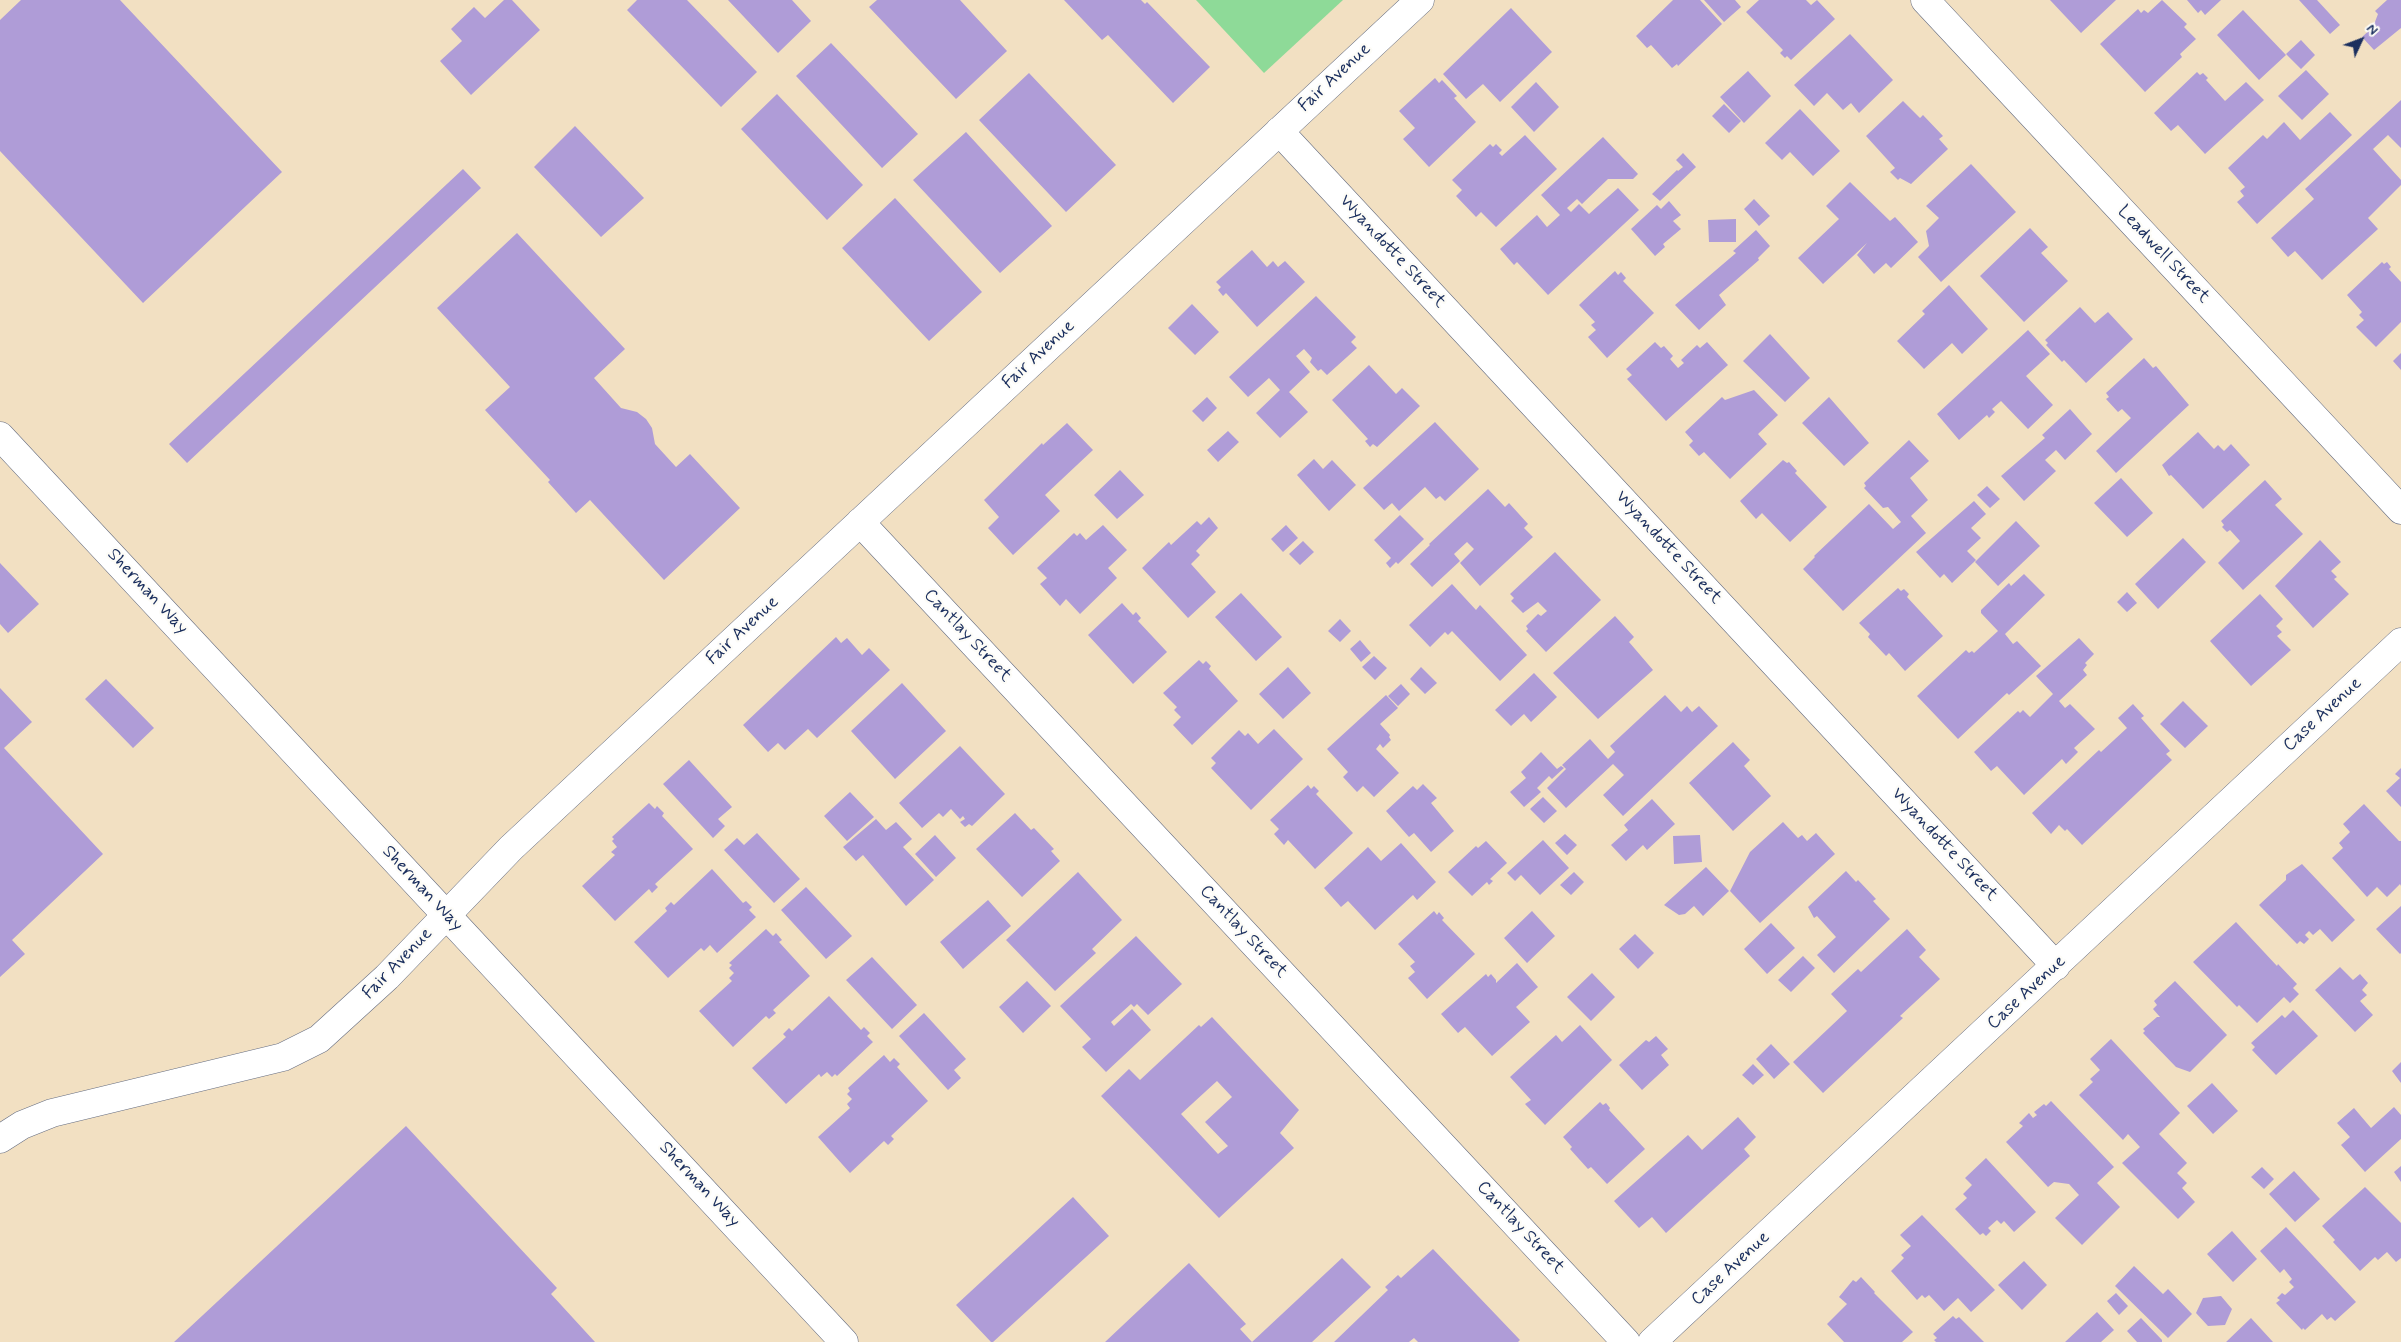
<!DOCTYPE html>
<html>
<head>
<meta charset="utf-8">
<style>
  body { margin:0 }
  #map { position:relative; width:2401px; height:1342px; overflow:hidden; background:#f2e0c2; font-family:Mynerve,sans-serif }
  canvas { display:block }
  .north { position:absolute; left:2336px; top:15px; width:50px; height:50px; -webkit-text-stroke:4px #fdfcf7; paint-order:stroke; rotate:47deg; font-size:14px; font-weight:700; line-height:20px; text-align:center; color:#1b2f5e }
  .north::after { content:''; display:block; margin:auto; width:18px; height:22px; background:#1b2f5e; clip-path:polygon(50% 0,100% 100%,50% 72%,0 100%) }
</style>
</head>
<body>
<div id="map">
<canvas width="2401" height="1342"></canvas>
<div class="north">N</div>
</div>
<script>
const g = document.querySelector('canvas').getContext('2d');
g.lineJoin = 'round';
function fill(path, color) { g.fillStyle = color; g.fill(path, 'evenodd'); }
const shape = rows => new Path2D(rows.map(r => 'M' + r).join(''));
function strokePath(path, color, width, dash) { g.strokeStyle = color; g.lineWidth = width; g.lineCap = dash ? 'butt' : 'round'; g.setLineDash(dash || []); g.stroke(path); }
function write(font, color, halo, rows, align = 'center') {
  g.font = font + ' Mynerve,sans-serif'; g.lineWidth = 4.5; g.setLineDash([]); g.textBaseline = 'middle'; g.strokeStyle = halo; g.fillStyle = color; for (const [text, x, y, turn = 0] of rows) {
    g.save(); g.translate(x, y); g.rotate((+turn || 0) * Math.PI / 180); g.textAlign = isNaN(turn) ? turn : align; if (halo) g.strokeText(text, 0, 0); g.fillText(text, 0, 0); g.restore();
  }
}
const green = shape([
  [1196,0,1343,0,1264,73]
]);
const building = shape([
  [21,0,120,0,282,172,143,303,0,151,0,20],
  [504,0,512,0,540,30,471,95,440,61,462,41,451,29,474,7,485,18],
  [637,0,687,0,757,72,721,107,627,10],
  [728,0,792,0,811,21,778,53],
  [877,0,960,0,1007,51,956,99,869,7],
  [1064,0,1141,0,1145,4,1147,2,1210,67,1173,103,1108,35,1102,40],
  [1673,0,1700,0,1722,24,1678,66,1677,64,1672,68,1651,45,1647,48,1636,36],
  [1704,0,1735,0,1741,7,1724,22],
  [1759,0,1806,0,1811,5,1817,0,1835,19,1791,60,1787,56,1785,58,1780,53,1783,50,1746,12],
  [2050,0,2116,0,2081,33],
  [2162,0,2187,24,2184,27,2196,39,2180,54,2182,57,2145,92,2100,44,2138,9,2141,13,2144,10,2148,13],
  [2187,0,2221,0,2205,15,2201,10,2198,13],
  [2299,0,2317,0,2340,25,2330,34],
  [2387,0,2401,0,2401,28,2374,50,2362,37,2373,27,2378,14,2375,11],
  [1511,8,1552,52,1500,102,1483,84,1466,99,1443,74],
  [2243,10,2286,55,2259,80,2217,35],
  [1850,34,1893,80,1859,113,1851,103,1843,110,1827,93,1814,106,1794,85],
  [2301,40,2315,55,2301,69,2286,54],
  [831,43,918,134,882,168,796,76],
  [2306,70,2329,94,2302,120,2278,96],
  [1748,71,1771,96,1744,123,1720,97],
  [2197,72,2200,75,2203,73,2208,78,2206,80,2225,101,2246,82,2264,100,2205,154,2178,125,2171,131,2154,113],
  [1029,73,1116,165,1066,212,979,120],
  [1435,78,1439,83,1442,80,1457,96,1454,98,1476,122,1429,167,1403,139,1415,128,1399,111],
  [1536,82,1559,107,1534,132,1511,107],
  [777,94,863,185,827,220,741,129],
  [2401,100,2401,148,2388,135,2373,149,2401,180,2401,185,2368,218,2378,229,2322,280,2295,251,2288,257,2271,238,2314,199,2305,189],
  [1903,101,1920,118,1923,115,1943,136,1939,139,1948,149,1911,184,1900,178,1898,180,1890,172,1895,168,1866,136],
  [1724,104,1741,121,1729,133,1712,116],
  [1800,109,1840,151,1813,176,1790,152,1782,160,1765,143],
  [2330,112,2352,135,2257,224,2237,202,2244,196,2240,191,2245,187,2228,168,2263,135,2267,139,2284,122,2300,140],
  [575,126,644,198,601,237,534,167],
  [966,132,1052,226,1000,273,913,180],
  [1525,135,1557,169,1496,227,1481,212,1476,217,1456,196,1462,190,1452,180,1490,144,1493,147,1496,144,1502,150,1499,153,1502,156],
  [1603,137,1638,174,1633,179,1608,179,1582,204,1577,199,1567,208,1571,212,1579,204,1589,214,1618,188,1639,210,1548,295,1517,262,1514,265,1500,249,1537,215,1547,227,1560,215,1541,195],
  [1683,153,1696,167,1660,201,1652,194,1677,170,1678,171,1683,167,1676,160],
  [1971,164,2016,212,1941,282,1918,257,1929,246,1926,231,1939,218,1926,206],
  [463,169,481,188,187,463,169,444],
  [1850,182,1890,221,1895,217,1918,242,1891,268,1886,263,1874,274,1857,255,1867,243,1823,284,1798,258,1839,219,1826,206],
  [895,198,982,292,929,341,842,248],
  [1754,199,1770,216,1759,226,1744,209],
  [1669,201,1681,215,1673,221,1681,229,1663,244,1665,247,1655,256,1631,229,1657,205,1661,209],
  [1736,219,1736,242,1709,242,1708,220],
  [2030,228,2048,247,2041,253,2068,281,2024,322,1980,276],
  [1756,230,1770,246,1758,258,1759,260,1719,295,1726,305,1699,330,1675,305,1736,253,1733,251],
  [517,233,625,349,594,378,621,408,637,412,646,419,652,428,655,444,676,467,690,454,740,508,664,580,590,500,576,513,548,482,550,480,485,410,510,387,437,308],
  [1252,250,1267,267,1273,261,1278,267,1285,261,1305,282,1257,327,1226,293,1223,296,1218,290,1221,287,1216,282],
  [2382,262,2384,264,2387,262,2391,267,2389,269,2401,282,2401,322,2376,347,2356,327,2364,320,2359,315,2362,312,2347,295],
  [1615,271,1618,275,1621,272,1626,278,1623,281,1654,313,1607,358,1588,337,1596,330,1591,325,1595,322,1579,305],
  [1949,285,1988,329,1962,354,1952,343,1924,369,1897,341,1925,314,1922,311],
  [1316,296,1356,337,1351,342,1357,348,1327,375,1321,369,1318,371,1310,362,1312,358,1304,349,1296,356,1310,372,1289,392,1308,412,1280,438,1256,413,1280,390,1269,378,1248,397,1229,377],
  [1192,304,1219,332,1195,355,1168,328],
  [2080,307,2095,323,2108,312,2133,339,2086,383,2064,360,2062,362,2046,345,2048,343,2045,340],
  [2028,330,2050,354,2026,376,2053,405,2028,429,2001,401,1992,409,1995,412,1989,418,1987,415,1959,440,1937,414],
  [1770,334,1810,378,1785,402,1743,361],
  [1655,342,1661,348,1664,346,1673,356,1670,359,1678,368,1684,363,1681,360,1697,345,1700,348,1707,342,1728,365,1666,421,1627,379,1632,375,1626,369],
  [2401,353,2401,370,2393,361],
  [2144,358,2153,368,2156,366,2189,405,2116,473,2096,451,2131,418,2122,409,2118,412,2106,399,2109,397,2106,393],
  [1369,365,1396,394,1402,388,1420,406,1377,447,1373,444,1370,447,1365,441,1368,439,1332,400],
  [1754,390,1778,415,1758,434,1767,444,1730,479,1704,452,1699,456,1689,445,1693,441,1685,432,1722,397,1725,400],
  [1207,397,1217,408,1203,422,1192,411],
  [1829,397,1869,443,1844,466,1802,423],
  [2070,409,2092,434,2065,460,2056,450,2045,460,2056,471,2024,501,2001,476,2045,438,2042,435],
  [1435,422,1479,469,1445,501,1440,496,1436,499,1425,487,1399,511,1392,503,1384,510,1363,488],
  [1067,423,1093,450,1045,495,1060,511,1013,555,988,528,999,517,984,500,1042,443,1043,445],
  [1228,431,1239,442,1218,462,1207,450],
  [2198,432,2214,449,2218,445,2224,451,2231,444,2250,465,2203,509,2171,475,2169,476,2162,465],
  [1909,440,1929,461,1910,478,1928,500,1911,516,1926,533,1843,611,1803,569,1815,557,1814,556,1869,504,1893,529,1901,522,1888,507,1883,508,1864,488,1866,486,1864,483],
  [1314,459,1323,469,1332,460,1356,485,1329,511,1297,475],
  [1783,460,1787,463,1789,462,1797,471,1795,473,1827,507,1790,542,1762,513,1756,519,1740,501],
  [1120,470,1144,495,1117,519,1094,495],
  [2121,478,2153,513,2127,537,2094,503],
  [2265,480,2282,499,2275,505,2303,534,2243,590,2218,563,2240,541,2230,530,2227,532,2222,527,2224,525,2221,521],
  [1987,486,2000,499,1990,508,1977,495],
  [1488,489,1505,507,1509,503,1528,524,1524,528,1533,537,1480,586,1460,563,1474,549,1467,542,1454,554,1460,561,1432,587,1410,564,1430,545,1429,544],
  [1974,501,1986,514,1971,528,1981,538,1967,551,1976,560,1952,583,1944,574,1940,578,1916,552],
  [1400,515,1424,539,1398,564,1396,562,1390,568,1386,563,1391,558,1374,540],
  [1209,517,1218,528,1196,551,1200,555,1191,564,1216,592,1188,618,1142,568,1169,542,1171,545,1197,521,1201,525],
  [2016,521,2040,546,1998,586,1975,562],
  [1103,525,1127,550,1108,568,1117,578,1080,614,1066,599,1060,606,1040,584,1047,578,1037,568,1074,533,1077,536,1080,533,1086,540],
  [1286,525,1298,538,1283,552,1271,539],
  [2183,538,2206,562,2158,609,2135,584],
  [2320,540,2341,562,2331,571,2337,577,2334,579,2349,594,2313,628,2275,586],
  [1303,541,1314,552,1300,565,1289,554],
  [1555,552,1601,600,1546,652,1526,631,1528,629,1526,626,1538,614,1541,616,1547,611,1538,602,1523,613,1511,601,1514,598,1510,594],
  [0,563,39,604,8,633,0,624],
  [2024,574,2045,595,2005,634,2013,644,2017,641,2041,666,2009,695,2007,693,1958,739,1917,696,1966,650,1969,653,1972,651,1974,653,1998,631,1981,613,1981,610,2009,583,2011,586],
  [1452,584,1476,610,1480,605,1527,655,1500,681,1452,631,1448,635,1445,632,1430,647,1409,625],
  [1898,588,1901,591,1904,589,1909,594,1907,597,1943,636,1905,671,1889,653,1886,656,1868,637,1870,634,1859,623],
  [2127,592,2137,603,2127,612,2117,602],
  [1241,593,1282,637,1256,661,1215,617],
  [2260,594,2283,619,2276,626,2282,632,2277,636,2291,650,2251,686,2210,641],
  [1122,603,1133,615,1136,612,1141,618,1138,621,1167,652,1133,684,1088,635],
  [1615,616,1634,637,1629,642,1653,670,1598,719,1553,673],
  [1340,619,1351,631,1340,642,1328,631],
  [836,637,841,643,847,638,862,655,869,648,890,670,817,738,808,729,785,750,778,743,768,752,743,725],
  [2079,638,2094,654,2085,663,2087,665,2083,670,2087,675,2059,701,2065,708,2070,704,2095,729,2074,748,2078,752,2066,764,2062,759,2024,795,1997,766,1991,771,1974,752,2018,711,2020,713,2023,710,2030,717,2053,694,2036,676],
  [1360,640,1371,653,1361,662,1350,649],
  [1374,656,1387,668,1375,680,1362,667],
  [1199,660,1203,664,1206,661,1211,666,1209,669,1238,701,1192,745,1173,725,1181,717,1174,710,1177,707,1163,693],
  [1288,667,1311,693,1283,719,1259,694],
  [1421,667,1437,683,1425,694,1410,679],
  [1534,673,1557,697,1531,722,1524,714,1511,726,1495,710],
  [106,679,154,728,133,748,85,699],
  [902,683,946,731,895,779,851,731],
  [1401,684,1410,694,1398,706,1388,696],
  [0,688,32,722,4,748,103,854,12,940,25,954,0,977],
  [1386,695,1398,708,1380,724,1390,735,1389,737,1391,740,1383,748,1380,744,1376,749,1399,773,1374,797,1363,786,1357,792,1343,777,1348,772,1327,749],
  [1665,695,1681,712,1687,706,1692,712,1699,706,1718,726,1623,816,1603,795,1624,775,1613,764,1566,808,1547,788,1566,769,1562,765,1590,739,1608,759,1615,752,1610,746],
  [2183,701,2208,726,2185,748,2160,724],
  [2133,704,2144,716,2141,718,2170,751,2166,754,2172,760,2082,845,2067,829,2065,831,2059,825,2051,834,2032,813,2099,750,2101,752,2127,728,2118,718],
  [1274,729,1303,759,1251,810,1211,768,1216,763,1211,758,1239,730,1245,736,1248,733,1258,744],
  [1733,742,1750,760,1744,766,1771,796,1733,831,1689,783],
  [960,746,1005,794,972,826,969,824,965,827,960,822,965,819,963,816,960,819,951,809,943,817,939,813,922,828,899,803],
  [1541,752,1557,769,1561,766,1564,768,1552,779,1549,776,1537,788,1541,792,1524,807,1510,792,1526,778,1521,772],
  [689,760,732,807,718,819,725,826,713,838,663,784],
  [2401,768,2401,807,2386,791,2400,778,2395,774],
  [1423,784,1437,798,1431,803,1454,831,1431,852,1414,833,1409,837,1386,811,1413,786,1417,790],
  [1308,785,1311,789,1314,786,1319,791,1316,794,1353,833,1315,869,1288,840,1284,845,1274,834,1279,829,1270,820],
  [850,792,874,817,847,841,824,816],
  [1543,797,1557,811,1544,823,1530,809],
  [1652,799,1675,824,1647,850,1643,845,1626,861,1611,845,1628,830,1624,825],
  [649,803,655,809,657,806,664,813,662,816,693,849,655,884,658,887,652,893,649,889,615,921,582,886,615,855,611,852,617,847,612,841,614,839,612,837],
  [2364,804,2399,841,2401,841,2401,886,2400,884,2387,897,2377,887,2367,897,2332,858,2343,848,2339,843,2350,832,2343,824],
  [1015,813,1031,830,1034,828,1054,849,1051,851,1060,861,1022,897,976,849],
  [876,819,886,830,896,822,912,839,903,847,934,880,906,906,863,855,856,861,843,847],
  [1783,822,1798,838,1802,835,1807,841,1816,833,1835,854,1760,923,1730,891,1750,852],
  [757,833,800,879,774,903,724,850,737,838,744,845],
  [1565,834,1577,845,1567,855,1555,843],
  [935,835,956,858,936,877,915,854],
  [1700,835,1702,862,1674,864,1673,836],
  [1543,840,1569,868,1540,895,1521,875,1515,881,1507,873],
  [1486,841,1507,863,1490,879,1493,881,1489,885,1487,882,1472,896,1448,872,1476,846,1478,848],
  [1401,843,1436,882,1417,900,1413,895,1375,930,1348,901,1341,907,1324,888,1368,847,1381,861],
  [2302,864,2355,920,2332,942,2320,929,2313,935,2309,931,2305,935,2309,939,2304,944,2300,941,2297,944,2259,905,2286,880,2286,875],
  [1706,867,1729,891,1703,916,1694,906,1685,914,1679,915,1664,905],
  [712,869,743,903,746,901,752,907,749,910,756,917,717,953,710,945,704,951,701,948,668,978,634,942,667,911,665,908,671,902,674,905],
  [1846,871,1856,882,1858,880,1876,899,1873,901,1890,919,1834,973,1817,955,1836,937,1817,916,1814,918,1808,907],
  [1078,872,1122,920,1092,949,1096,953,1055,991,1006,940],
  [1574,872,1584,882,1571,895,1560,885],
  [806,887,852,936,826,959,781,910],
  [988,900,1011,926,963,969,940,942],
  [2401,906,2401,953,2400,954,2376,929],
  [1434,911,1437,915,1439,912,1444,918,1442,920,1475,954,1427,999,1408,978,1415,972,1410,966,1415,962,1398,944],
  [1532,911,1555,936,1527,963,1504,938],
  [2236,922,2277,966,2278,964,2297,984,2293,988,2299,994,2290,1003,2284,997,2257,1023,2239,1005,2237,1007,2193,962],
  [1771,923,1795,948,1767,974,1744,949],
  [766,929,773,936,776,933,782,940,779,942,810,976,773,1010,776,1013,769,1019,766,1016,733,1047,699,1011,732,981,729,978,734,973,729,968,732,965,729,963],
  [1907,929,1926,950,1919,957,1940,979,1900,1016,1903,1018,1823,1093,1793,1062,1847,1011,1831,994,1858,969,1861,972],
  [1635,934,1654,953,1638,969,1619,949],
  [1136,936,1182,984,1148,1015,1137,1004,1134,1007,1131,1004,1111,1022,1114,1026,1132,1009,1151,1030,1106,1072,1082,1047,1091,1039,1060,1006],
  [1803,956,1815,968,1791,992,1778,980],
  [872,957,917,1005,892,1029,846,980],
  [1517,963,1538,987,1516,1007,1530,1022,1492,1056,1465,1027,1458,1033,1441,1014,1486,974,1488,977,1491,974,1496,980,1496,983],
  [2340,967,2353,980,2360,974,2368,983,2362,990,2367,995,2360,1001,2373,1015,2355,1032,2315,990],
  [1592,973,1615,997,1591,1021,1567,997],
  [1027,981,1051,1006,1023,1033,999,1007],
  [2175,981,2227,1035,2190,1072,2176,1067,2143,1033,2145,1031,2143,1029,2157,1017,2160,1017,2153,1009,2157,1005,2154,1001],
  [829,996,861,1030,864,1027,870,1033,867,1036,873,1042,837,1076,835,1074,832,1077,827,1072,821,1077,819,1074,786,1104,752,1068,786,1037,783,1034,789,1028,792,1031],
  [2293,1010,2318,1036,2276,1075,2252,1050,2255,1047,2251,1043,2282,1015,2285,1018],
  [924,1013,966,1059,954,1070,961,1078,948,1090,899,1036],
  [1212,1017,1299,1110,1280,1133,1294,1148,1219,1218,1101,1096,1129,1069,1140,1080,1199,1025,1201,1027],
  [1217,1081,1232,1097,1205,1122,1228,1146,1218,1154,1181,1114],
  [1580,1025,1612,1060,1545,1125,1525,1104,1531,1100,1510,1077,1556,1035,1562,1042],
  [1656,1036,1668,1049,1661,1055,1669,1065,1642,1090,1619,1065,1646,1040,1649,1042],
  [2111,1039,2180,1113,2159,1134,2187,1163,2177,1173,2187,1183,2182,1188,2195,1202,2178,1219,2122,1163,2140,1147,2128,1134,2123,1140,2079,1095,2093,1082,2090,1079,2100,1070,2090,1059],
  [1771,1044,1790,1064,1774,1079,1756,1059],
  [884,1055,890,1062,894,1058,900,1064,897,1067,928,1101,891,1136,894,1139,888,1145,884,1141,850,1173,818,1137,850,1108,847,1104,852,1099,847,1094,850,1091,848,1088],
  [2401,1062,2401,1083,2392,1071],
  [1753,1064,1764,1075,1753,1085,1742,1075],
  [2212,1083,2238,1111,2213,1134,2187,1106],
  [2051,1101,2114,1167,2097,1183,2120,1207,2082,1245,2055,1218,2079,1195,2069,1184,2054,1182,2048,1187,2006,1142,2023,1126,2019,1123,2029,1113,2033,1118,2037,1115,2034,1112,2044,1104,2046,1106],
  [1600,1102,1603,1105,1606,1103,1610,1108,1609,1110,1645,1149,1607,1184,1591,1167,1588,1169,1570,1149,1572,1147,1563,1137],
  [2394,1107,2401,1115,2401,1139,2365,1172,2341,1145,2350,1137,2337,1123,2354,1108,2371,1128],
  [1738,1117,1756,1137,1744,1149,1750,1156,1666,1233,1652,1217,1639,1228,1614,1201,1688,1135,1702,1150],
  [406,1126,557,1288,551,1294,595,1342,174,1342],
  [1986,1158,2036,1212,2014,1232,2004,1221,2001,1224,1997,1220,1988,1228,1991,1231,1986,1236,1983,1233,1980,1235,1955,1209,1967,1198,1963,1194,1972,1185,1965,1178],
  [2401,1166,2401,1182,2394,1172],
  [2262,1167,2274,1179,2264,1189,2251,1177],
  [2294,1171,2320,1199,2295,1222,2269,1194],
  [2365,1187,2401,1223,2401,1258,2396,1262,2387,1252,2378,1260,2375,1257,2360,1271,2333,1242,2335,1240,2322,1226],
  [1073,1197,1109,1236,993,1342,991,1342,956,1305],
  [1922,1215,1995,1290,1971,1312,1958,1298,1944,1311,1929,1295,1925,1298,1922,1295,1917,1300,1891,1271,1904,1258,1901,1255,1911,1246,1900,1235],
  [2286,1227,2356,1302,2335,1321,2331,1317,2327,1320,2322,1314,2305,1330,2303,1328,2302,1330,2276,1303,2280,1300,2277,1298,2282,1293,2285,1295,2294,1287,2289,1282,2292,1279,2284,1269,2280,1273,2260,1251],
  [2232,1231,2257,1259,2233,1282,2207,1254],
  [1433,1249,1520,1340,1518,1342,1418,1342,1414,1338,1409,1342,1334,1342,1388,1290,1385,1287,1398,1275,1401,1278],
  [1342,1258,1371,1287,1312,1342,1105,1342,1189,1263,1246,1324,1240,1329,1252,1342],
  [2024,1261,2047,1285,2022,1310,1998,1285],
  [2134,1266,2163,1294,2168,1289,2192,1314,2168,1338,2115,1286],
  [1861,1277,1875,1292,1874,1293,1913,1332,1902,1342,1844,1342,1827,1324,1847,1304,1839,1297,1853,1280,1856,1282],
  [2116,1293,2128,1306,2119,1315,2107,1301],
  [2221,1296,2232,1309,2225,1325,2208,1326,2196,1313,2203,1298],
  [2097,1312,2114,1330,2101,1342,2065,1342],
  [1953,1316,1956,1319,1959,1317,1984,1342,1936,1342,1934,1340,1937,1338,1933,1334],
  [2141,1318,2162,1340,2162,1342,2137,1342,2127,1331],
  [2251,1318,2273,1342,2226,1342]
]);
const minor = shape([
  [1925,0,2401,510],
  [1279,131,2056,966],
  [860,522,1626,1342],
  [0,1139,22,1125,52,1113,283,1057,319,1039,387,977,511,848,1420,0],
  [1652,1342,2401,642]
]);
const primary = shape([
  [0,436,844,1342]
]);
const streetNames = [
  ["Fair Avenue",1335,78,-43],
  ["Wyandotte Street",1392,252,47],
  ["Leadwell Street",2163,255,47],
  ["Fair Avenue",1039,355,-43],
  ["Wyandotte Street",1668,548,47],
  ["Sherman Way",147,592,47],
  ["Fair Avenue",743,631,-43],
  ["Cantlay Street",967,636,47],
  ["Case Avenue",2323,715,-43],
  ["Wyandotte Street",1944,845,47],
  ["Sherman Way",422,889,47],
  ["Cantlay Street",1243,932,47],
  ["Fair Avenue",398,964,-46],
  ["Case Avenue",2027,993,-43],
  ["Sherman Way",699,1185,47],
  ["Cantlay Street",1520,1228,47],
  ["Case Avenue",1731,1269,-43]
];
fill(green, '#8eda98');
fill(building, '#af9cd7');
strokePath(minor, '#666d81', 29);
strokePath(primary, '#666d81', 29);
strokePath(minor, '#fff', 28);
strokePath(primary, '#fff', 28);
write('18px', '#1b2f5e', '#fdfcf7', streetNames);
</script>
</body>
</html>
